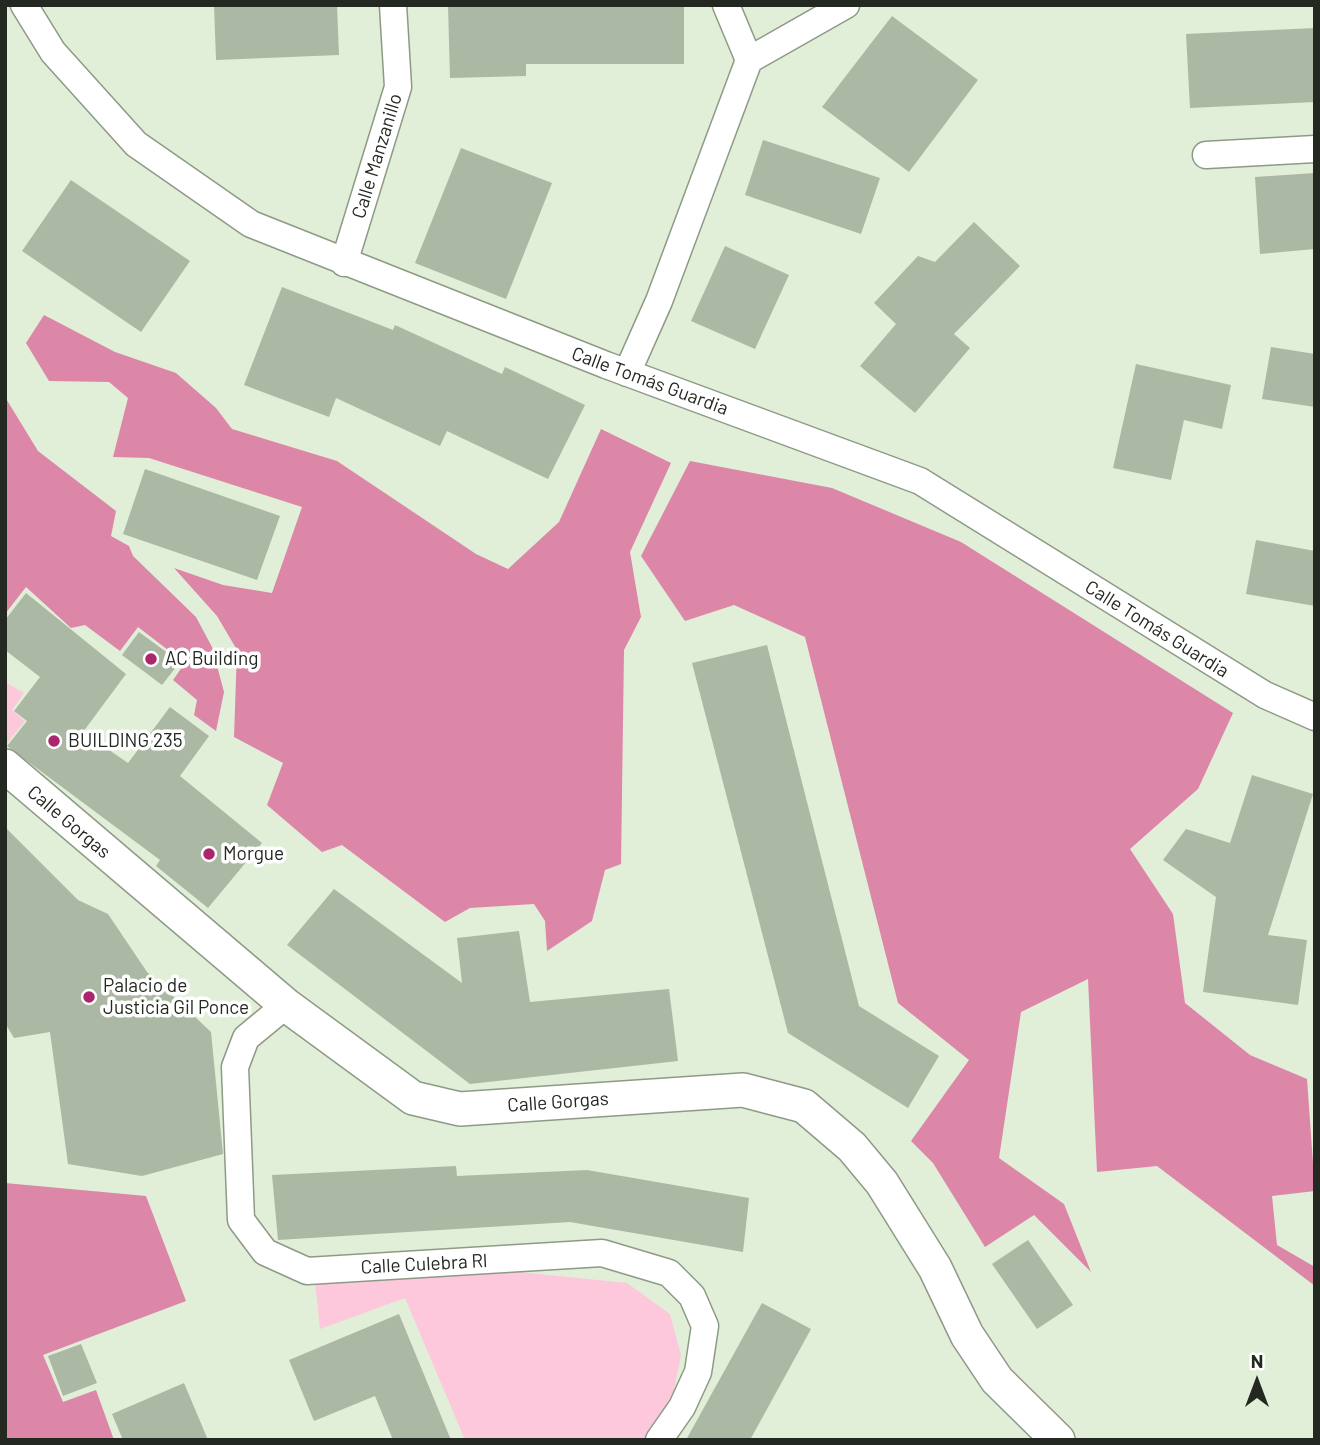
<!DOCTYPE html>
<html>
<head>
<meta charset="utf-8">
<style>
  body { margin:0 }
  #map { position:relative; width:1320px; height:1445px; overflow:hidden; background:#e1eed8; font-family:Barlow,sans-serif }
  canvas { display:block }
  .frame { position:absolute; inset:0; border:7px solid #232820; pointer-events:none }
  .north { position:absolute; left:1222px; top:1347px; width:70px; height:70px; -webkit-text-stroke:5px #fff; paint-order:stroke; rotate:0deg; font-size:19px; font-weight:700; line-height:28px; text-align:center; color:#232820 }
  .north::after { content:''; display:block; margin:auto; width:24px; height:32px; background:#232820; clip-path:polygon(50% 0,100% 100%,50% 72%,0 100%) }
</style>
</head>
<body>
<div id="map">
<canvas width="1320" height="1445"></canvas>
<div class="frame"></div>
<div class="north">N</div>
</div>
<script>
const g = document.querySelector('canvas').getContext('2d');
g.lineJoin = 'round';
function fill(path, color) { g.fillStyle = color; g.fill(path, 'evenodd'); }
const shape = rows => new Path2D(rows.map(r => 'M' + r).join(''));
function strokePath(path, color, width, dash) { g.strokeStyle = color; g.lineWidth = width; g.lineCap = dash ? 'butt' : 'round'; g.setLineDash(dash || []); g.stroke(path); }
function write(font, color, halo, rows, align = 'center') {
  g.font = font + ' Barlow,sans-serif'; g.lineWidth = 7; g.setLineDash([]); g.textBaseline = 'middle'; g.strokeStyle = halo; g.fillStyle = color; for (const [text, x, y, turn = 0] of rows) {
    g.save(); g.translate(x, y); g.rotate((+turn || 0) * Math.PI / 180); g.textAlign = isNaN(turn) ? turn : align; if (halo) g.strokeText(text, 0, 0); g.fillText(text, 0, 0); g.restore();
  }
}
const green = shape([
  [5,682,24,693,12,710,25,721,7,743],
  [519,1272,627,1283,670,1314,681,1355,674,1390,649,1440,465,1440,405,1298,320,1329,315,1281]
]);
const forest = shape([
  [44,315,115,352,176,373,216,408,232,429,337,461,476,554,508,569,559,522,601,429,671,463,630,552,641,617,624,650,621,864,605,870,592,921,547,951,545,921,534,904,470,908,445,922,342,845,322,852,267,805,283,763,234,737,237,650,217,616,174,568,223,585,272,593,302,507,149,458,113,457,128,398,109,382,49,381,26,343],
  [5,397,38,451,116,511,111,536,129,546,133,556,196,617,212,647,224,692,216,731,194,715,197,700,173,680,185,663,138,627,120,651,85,625,71,628,26,587,5,614],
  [690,461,832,488,961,542,1233,713,1198,789,1130,849,1173,914,1185,1003,1250,1055,1307,1079,1315,1191,1272,1196,1277,1245,1315,1267,1315,1286,1157,1166,1097,1172,1088,979,1021,1012,999,1158,1064,1204,1091,1272,1034,1215,985,1247,933,1163,911,1141,969,1060,898,1003,805,637,734,605,685,621,641,556],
  [5,1183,146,1196,186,1301,43,1355,63,1402,96,1390,114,1440,5,1440]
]);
const building = shape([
  [214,5,337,5,339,55,216,60],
  [448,5,684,5,684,64,526,64,526,76,450,78],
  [892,16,978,80,909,172,822,107],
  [1315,28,1315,102,1190,108,1186,34],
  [763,140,880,178,861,234,745,195],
  [461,148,552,183,506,299,415,263],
  [1315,173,1315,249,1260,254,1255,177],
  [71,180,190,261,141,332,22,251],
  [974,222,1020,266,954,334,970,348,915,413,860,366,896,324,874,303,918,256,935,262],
  [725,246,789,275,755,349,691,321],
  [282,287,393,330,395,325,502,374,505,367,585,405,548,479,447,431,440,446,336,398,329,417,244,385],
  [1271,347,1315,354,1315,407,1262,399],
  [1136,364,1231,385,1222,429,1184,420,1171,480,1113,468],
  [145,469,280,516,257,580,123,534],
  [1256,540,1315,551,1315,606,1246,594],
  [26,593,126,674,83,732,128,763,170,707,209,736,180,776,262,843,208,908,156,866,160,860,7,746,27,721,14,711,40,677,5,650,5,620],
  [139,632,180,662,162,685,122,655],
  [767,645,859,1006,939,1056,908,1108,788,1033,692,663],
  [1252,775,1313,794,1268,935,1307,940,1298,1005,1203,992,1216,897,1163,860,1186,829,1230,843],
  [5,827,78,900,108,914,147,972,211,1032,223,1154,142,1176,68,1164,50,1032,14,1038,5,1023],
  [334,889,462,983,457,938,519,931,530,1002,669,989,678,1061,470,1084,287,945],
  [456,1166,457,1176,587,1170,749,1198,743,1252,570,1222,278,1240,272,1175],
  [1028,1240,1073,1305,1037,1329,992,1264],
  [762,1303,811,1329,750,1440,686,1440],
  [399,1314,451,1440,393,1440,375,1396,314,1421,289,1360],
  [81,1344,97,1383,63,1396,48,1356],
  [184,1383,208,1440,123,1440,112,1414]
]);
const minor = shape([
  [24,5,53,52,136,144,251,224,606,365,920,481,1265,695,1315,717],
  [726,5,749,60],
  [1206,155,1315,149],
  [344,263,398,87,393,5],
  [627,373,659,301,749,60,846,5],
  [286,1005,246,1038,235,1067,241,1220,265,1252,307,1271,602,1253,669,1273,692,1296,705,1326,698,1372,682,1407,659,1440]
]);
const tertiary = shape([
  [5,766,286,1005,413,1098,460,1109,743,1090,804,1106,852,1147,882,1183,935,1268,967,1335,997,1380,1058,1440]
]);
const markers = [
  [151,659,7,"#ad266b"],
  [54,741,7,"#ad266b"],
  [209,854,7,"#ad266b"],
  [89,997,7,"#ad266b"]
];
const streetNames = [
  ["Calle Manzanillo",377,156,-73],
  ["Calle Tomás Guardia",650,381,20],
  ["Calle Tomás Guardia",1157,629,32],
  ["Calle Gorgas",69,822,40],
  ["Calle Gorgas",558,1102,-4],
  ["Calle Culebra Rl",424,1264,-3]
];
const poiNames = [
  ["AC Building",165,659],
  ["BUILDING 235",68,741],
  ["Morgue",223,854],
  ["Palacio de",103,986],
  ["Justicia Gil Ponce",103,1008]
];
fill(green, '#fdc8db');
fill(forest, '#dc86a8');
fill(building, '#abb8a3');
strokePath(minor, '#8e9a86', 29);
strokePath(tertiary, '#8e9a86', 36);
strokePath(minor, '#fff', 26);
strokePath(tertiary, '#fff', 33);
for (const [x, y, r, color] of markers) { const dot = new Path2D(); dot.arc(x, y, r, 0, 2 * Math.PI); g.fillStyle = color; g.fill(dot); strokePath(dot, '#fff', 2.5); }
write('19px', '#232820', '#fff', streetNames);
write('19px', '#232820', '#fff', poiNames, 'left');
</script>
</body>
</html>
